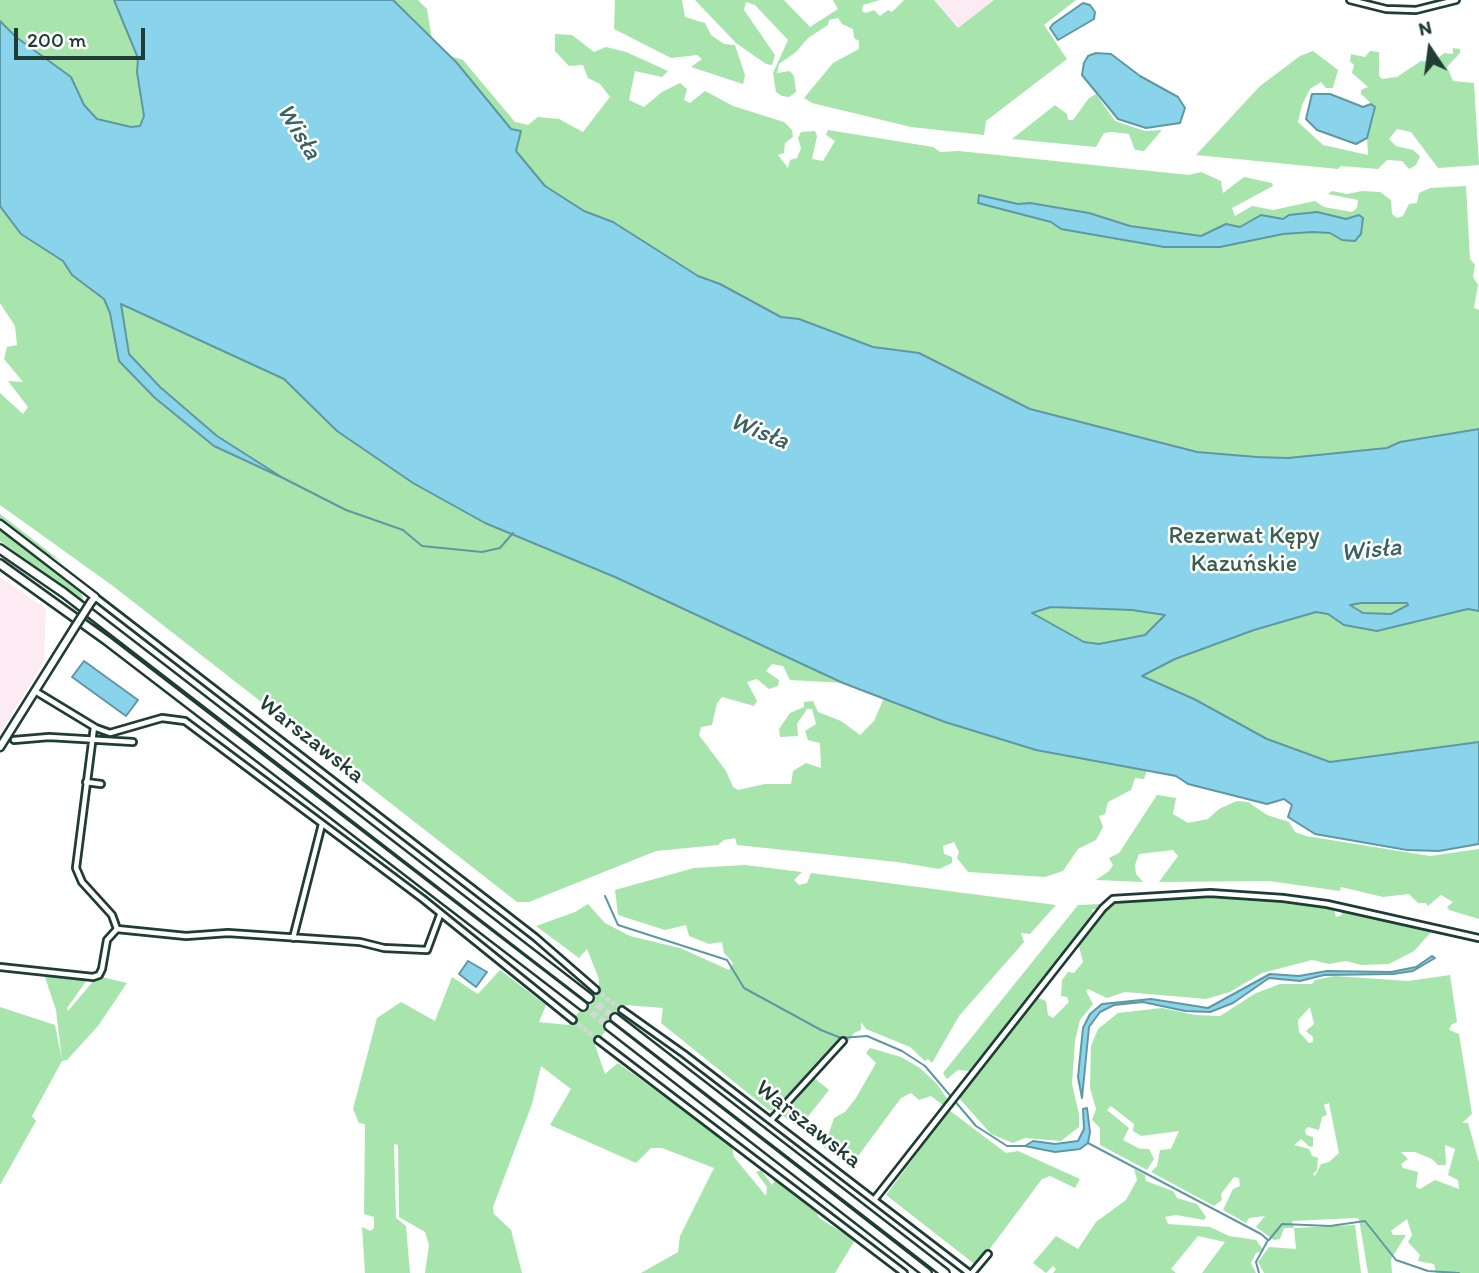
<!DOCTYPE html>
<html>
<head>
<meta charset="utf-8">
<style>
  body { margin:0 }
  #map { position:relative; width:1479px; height:1273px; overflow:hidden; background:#fff; font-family:Itim,sans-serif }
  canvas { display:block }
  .north { position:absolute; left:1395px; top:14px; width:70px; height:70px; -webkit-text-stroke:5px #fff; paint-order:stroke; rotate:347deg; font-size:19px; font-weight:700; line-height:28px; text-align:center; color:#1f3d34 }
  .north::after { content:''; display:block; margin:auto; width:24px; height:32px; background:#1f3d34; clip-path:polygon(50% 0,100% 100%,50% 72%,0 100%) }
  .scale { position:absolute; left:14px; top:28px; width:131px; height:32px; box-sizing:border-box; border:4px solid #1f3d34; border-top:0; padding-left:9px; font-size:21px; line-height:24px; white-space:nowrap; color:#1f3d34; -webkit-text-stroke:5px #fff; paint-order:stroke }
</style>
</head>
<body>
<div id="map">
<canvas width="1479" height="1273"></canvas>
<div class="north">N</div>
<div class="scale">200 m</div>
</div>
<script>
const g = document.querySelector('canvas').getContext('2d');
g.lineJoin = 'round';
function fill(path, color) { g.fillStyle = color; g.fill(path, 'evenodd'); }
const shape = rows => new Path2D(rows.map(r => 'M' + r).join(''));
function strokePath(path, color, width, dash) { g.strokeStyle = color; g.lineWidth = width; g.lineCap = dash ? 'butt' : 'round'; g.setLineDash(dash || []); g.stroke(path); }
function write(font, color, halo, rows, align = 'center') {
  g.font = font + ' Itim,sans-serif'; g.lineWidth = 5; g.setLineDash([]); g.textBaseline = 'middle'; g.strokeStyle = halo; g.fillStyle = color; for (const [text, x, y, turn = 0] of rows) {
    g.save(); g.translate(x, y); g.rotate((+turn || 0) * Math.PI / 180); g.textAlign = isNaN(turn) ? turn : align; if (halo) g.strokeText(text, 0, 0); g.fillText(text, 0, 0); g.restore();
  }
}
const built = shape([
  [934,0,994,0,958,28],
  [0,577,46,609,44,661,0,734]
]);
const green = shape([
  [0,0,373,0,419,46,463,60,515,122,528,125,538,117,559,119,583,132,610,97,600,84,588,78,583,65,569,66,555,51,555,34,572,35,594,52,606,47,626,52,668,71,662,77,635,71,629,100,644,107,662,92,680,83,687,89,684,100,690,103,705,91,733,106,784,122,792,130,793,137,785,143,784,153,778,155,788,168,790,160,797,158,801,148,798,138,801,132,815,131,817,136,812,159,823,161,835,141,826,135,828,130,933,147,940,152,959,151,1189,175,1201,172,1221,181,1223,193,1244,177,1272,183,1273,186,1232,208,1235,216,1252,206,1273,210,1315,201,1324,207,1352,212,1357,208,1358,200,1328,194,1332,191,1347,194,1362,191,1380,192,1391,200,1392,214,1397,218,1403,216,1409,204,1417,203,1419,193,1430,188,1466,186,1470,259,1475,265,1473,277,1478,285,1474,308,1479,310,1479,844,1439,851,1407,850,1315,834,1288,817,1292,805,1284,799,1267,804,1188,784,1176,776,1147,770,1144,779,1135,778,1131,790,1108,802,1105,814,1099,816,1103,827,1096,840,1078,849,1063,871,1045,877,968,872,957,858,959,852,954,842,943,846,944,854,952,857,952,863,939,869,897,862,737,845,735,838,724,840,718,845,656,851,529,902,517,902,113,586,0,505,0,393,23,414,28,407,8,381,23,382,4,359,7,347,17,345,15,326,0,303],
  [980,196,1018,204,1030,203,1089,213,1130,226,1201,236,1226,224,1240,227,1261,215,1283,219,1289,215,1317,212,1346,219,1359,215,1363,218,1359,239,1342,240,1330,233,1313,232,1283,234,1220,247,1164,247,1061,229,1052,222,978,203],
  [772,664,783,666,790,680,843,683,884,698,874,721,860,735,841,721,818,712,813,701,804,702,804,707,790,713,779,729,780,737,798,736,797,724,807,709,812,709,816,724,805,731,808,740,820,743,821,768,806,763,793,771,791,784,765,784,738,790,733,787,726,771,699,735,701,727,712,725,717,703,722,697,754,706,757,701,747,682,757,679,769,689,778,686,779,680,766,671],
  [393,0,418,0,427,9,432,40],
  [615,0,682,0,685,17,705,23,711,35,724,44,735,45,745,75,743,84,691,67,702,59,697,55,671,58,614,29],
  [695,0,784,0,810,27,838,9,833,0,880,0,863,5,862,11,866,13,874,10,880,16,888,10,892,12,904,0,934,0,958,28,994,0,1076,0,1044,25,1067,59,986,121,984,135,911,127,812,103,804,98,833,63,859,49,859,41,854,38,853,29,842,24,838,18,829,20,828,25,808,38,796,52,779,64,777,73,790,71,794,76,796,92,789,97,782,96,776,92,773,73,788,40,755,5,746,2,744,10,775,55,772,65,766,64,736,43],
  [1453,48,1460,49,1460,53,1447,67,1453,81,1474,83,1479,165,1438,168,1411,132,1397,129,1389,139,1396,146,1413,150,1420,156,1416,165,1409,169,1402,161,1387,160,1378,169,1341,166,1338,169,1196,155,1260,86,1300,56,1313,51,1338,70,1333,88,1326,88,1321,82,1310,89,1302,105,1298,122,1323,145,1368,155,1367,138,1375,107,1361,94,1361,90,1368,87,1352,73,1354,65,1350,61,1351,54,1365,57,1370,51,1379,52,1379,76,1382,79,1397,77,1421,61,1433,62,1444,53,1453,54],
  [1096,94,1115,121,1145,131,1162,130,1144,151,1135,150,1129,134,1112,132,1104,133,1096,147,1012,139,1055,105,1067,114,1068,120,1073,120,1089,98],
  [0,514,62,562,51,556,47,557,0,520],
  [0,527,80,589,84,602,0,541],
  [1157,795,1176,798,1173,814,1188,823,1208,819,1219,809,1237,801,1248,802,1267,815,1289,822,1295,832,1306,836,1430,856,1479,849,1479,919,1449,910,1447,907,1453,902,1441,895,1428,906,1426,903,1418,903,1409,894,1383,897,1341,887,1340,891,1269,881,1159,882,1178,856,1173,850,1139,854,1135,865,1136,874,1143,882,1096,880,1109,871,1113,865,1109,858,1119,853],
  [745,865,802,872,794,880,799,885,807,883,811,873,1056,905,1030,934,1021,933,1024,942,959,1016,932,1063,928,1059,925,1061,910,1047,866,1029,861,1022,861,1030,854,1033,848,1042,843,1039,778,1111,769,1110,661,1023,663,1008,625,1005,595,1045,605,1074,618,1063,732,1146,734,1157,766,1196,767,1187,756,1172,761,1170,772,1185,775,1180,817,1213,819,1218,855,1240,835,1273,641,1273,678,1252,680,1236,714,1168,662,1148,651,1148,636,1163,550,1125,571,1089,541,1066,532,1104,493,1207,494,1214,511,1230,522,1273,425,1273,429,1245,425,1232,399,1217,398,1145,394,1144,396,1218,406,1226,410,1273,365,1273,362,1227,370,1231,374,1228,374,1217,364,1214,365,1124,359,1123,353,1109,377,1018,401,1002,435,1021,452,977,478,994,500,970,546,1005,539,1022,569,1025,599,985,599,979,587,949,579,958,536,926,575,912,588,904,605,923,630,936,680,948,729,970,733,963,724,953,722,942,709,944,689,936,686,925,665,930,618,915,615,890,694,868],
  [1203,896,1291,901,1334,908,1336,917,1342,915,1340,909,1433,930,1414,951,1389,964,1361,965,1346,961,1329,964,1312,960,1262,973,1230,992,1206,999,1125,992,1107,998,1088,989,1086,991,1093,1004,1080,1020,1075,1041,1072,1084,1079,1114,1079,1127,1061,1141,1025,1138,1013,1143,991,1134,959,1098,1036,997,1046,1001,1048,1015,1053,1018,1069,1002,1067,997,1061,996,1062,980,1068,972,1074,973,1083,962,1078,943,1106,907,1120,900],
  [1102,904,1098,909,1092,909,1093,914,970,1071,958,1070,947,1079,943,1073,1078,905],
  [44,974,87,980,67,1008,68,1011,95,979,102,977,127,983,98,1026,67,1060,62,1061,32,1116,36,1121,0,1185,0,1007,55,1025,62,1060,56,1010],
  [1450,975,1457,1022,1451,1025,1449,1030,1459,1034,1472,1114,1462,1123,1468,1123,1479,1162,1479,1273,1436,1273,1434,1264,1418,1261,1420,1255,1408,1242,1412,1235,1407,1219,1391,1231,1393,1235,1406,1235,1391,1259,1392,1273,1368,1273,1359,1219,1356,1218,1292,1221,1294,1228,1355,1225,1361,1273,1264,1273,1258,1262,1269,1247,1296,1249,1294,1228,1284,1228,1280,1239,1274,1240,1256,1227,1265,1216,1249,1218,1246,1223,1223,1210,1233,1189,1240,1186,1239,1178,1234,1177,1221,1194,1222,1200,1214,1206,1151,1172,1157,1166,1160,1150,1171,1149,1179,1131,1141,1136,1133,1131,1134,1124,1111,1106,1107,1110,1129,1128,1123,1140,1140,1149,1149,1149,1154,1159,1147,1170,1100,1145,1100,1128,1092,1120,1096,1109,1090,1088,1091,1046,1098,1029,1118,1013,1162,1008,1195,1015,1220,1016,1256,993,1280,984,1312,984,1315,980,1335,976,1408,981],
  [1310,1007,1314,1024,1306,1031,1313,1037,1313,1042,1309,1043,1299,1032,1298,1020],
  [1329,1103,1339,1153,1329,1162,1321,1164,1315,1176,1313,1174,1317,1170,1318,1158,1312,1156,1309,1149,1294,1145,1301,1139,1310,1147,1313,1146,1313,1137,1306,1135,1305,1130,1308,1127,1319,1130,1322,1117,1327,1115,1324,1105],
  [1445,1145,1455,1149,1448,1175,1458,1180,1459,1189,1435,1180,1420,1189,1416,1187,1418,1172,1403,1168,1401,1164,1408,1159,1401,1152,1415,1152,1432,1159,1438,1165,1446,1165],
  [870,1048,901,1057,920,1068,937,1084,948,1100,943,1105,931,1096,919,1100,911,1093,901,1098,850,1167,813,1139,821,1139,829,1133,834,1118,845,1112,856,1098,876,1063,866,1053],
  [814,1078,829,1090,799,1128,783,1116],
  [949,1110,1006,1153,1018,1151,1080,1179,1075,1188,1050,1176,1042,1179,977,1266,886,1195],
  [1134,1169,1145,1175,1146,1181,1173,1191,1177,1198,1197,1204,1206,1217,1204,1220,1176,1215,1165,1217,1168,1224,1210,1227,1229,1236,1256,1240,1264,1251,1256,1253,1251,1263,1256,1273,1202,1273,1225,1242,1198,1236,1171,1269,1176,1273,1053,1273,1056,1269,1053,1266,1046,1273,1033,1263,1056,1236,1078,1249,1096,1222,1126,1200,1137,1180]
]);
const water = shape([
  [114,0,393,0,457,63,511,129,521,131,516,151,545,186,584,211,613,222,698,276,720,284,781,317,799,319,873,347,919,353,1030,409,1197,452,1257,457,1288,458,1387,448,1400,442,1479,429,1479,611,1468,609,1377,631,1344,625,1328,614,1316,612,1254,630,1175,659,1142,676,1194,699,1267,739,1330,762,1479,742,1479,844,1439,851,1407,850,1315,834,1288,817,1292,805,1284,799,1267,804,1188,784,1176,776,1036,750,945,722,843,683,615,577,485,523,413,483,337,431,284,379,121,304,129,354,160,387,217,436,283,478,214,446,155,398,119,361,110,313,104,299,72,275,63,261,21,234,0,206,0,21,16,37,71,77,84,105,97,119,131,127,140,126,144,116,137,72,138,58,114,0],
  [1361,603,1407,603,1408,605,1391,614,1363,613,1350,605,1361,603],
  [1051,607,1132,610,1165,615,1145,635,1099,644,1084,642,1032,613,1051,607],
  [1083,3,1090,5,1095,12,1094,19,1058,40,1050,28,1053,24,1083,3],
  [1096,53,1111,54,1140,76,1178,97,1185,108,1180,123,1146,128,1118,119,1082,75,1084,63,1088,56,1096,53],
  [1312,94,1330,94,1363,107,1371,104,1375,107,1367,138,1356,144,1317,130,1306,119,1312,94],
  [979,195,1018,204,1030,203,1089,213,1130,226,1201,236,1226,224,1240,227,1261,215,1283,219,1289,215,1317,212,1346,219,1359,215,1363,218,1361,234,1355,241,1342,240,1330,233,1313,232,1283,234,1220,247,1164,247,1061,229,1051,222,978,203,979,195],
  [84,661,138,700,126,716,72,677,84,661],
  [1432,956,1435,958,1413,971,1393,974,1324,975,1300,981,1269,978,1233,1003,1210,1012,1185,1011,1143,1002,1114,1005,1100,1012,1089,1027,1082,1098,1078,1077,1083,1028,1090,1014,1102,1004,1151,999,1208,1008,1270,974,1299,976,1327,971,1391,972,1416,967,1432,956],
  [468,961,487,972,476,987,459,974,468,961],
  [1087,1108,1090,1132,1088,1143,1080,1149,1055,1152,1025,1146,1033,1141,1055,1144,1078,1141,1084,1129,1083,1109,1087,1108]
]);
const stream = shape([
  [283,478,346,510,403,530,422,546,482,552,500,548,513,533],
  [605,896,618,925,727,960,744,988,821,1030,841,1038,867,1036,902,1051,925,1066,976,1126,1007,1146,1025,1146],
  [1088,1143,1261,1234,1268,1240,1256,1262,1259,1273],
  [1269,1240,1282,1224,1330,1226,1365,1221,1396,1260,1428,1271,1459,1273]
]);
const minorTunnel = shape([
  [596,990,622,1010],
  [573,1020,598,1040]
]);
const highwayTunnel = shape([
  [589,998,615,1018],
  [583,1006,609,1026]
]);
const minor = shape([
  [1350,0,1386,9,1416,10,1456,0],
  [95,597,535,937,596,990],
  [35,691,96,728,110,733,162,718,185,721,423,899,573,1020],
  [94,727,76,868,82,882,112,915,117,929],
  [14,740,49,737,133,742],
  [86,782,101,784],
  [117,929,186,936,228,933,360,942,384,948,427,950,440,915],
  [293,938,322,824],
  [0,967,93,977,99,975,102,969,107,940,117,929],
  [622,1010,684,1054,969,1273],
  [598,1040,904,1273],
  [771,1120,843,1041],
  [874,1200,1103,908,1113,899,1210,893,1283,898,1327,904,1479,938],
  [972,1273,988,1254]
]);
const major = shape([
  [0,524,95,597,91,602],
  [0,747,75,627]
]);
const highway = shape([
  [0,549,64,593,589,998],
  [0,564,106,640,583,1006],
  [615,1018,945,1273],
  [609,1026,927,1273]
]);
const majorBridge = shape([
  [75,627,91,602]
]);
const parkNames = [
  ["Rezerwat Kępy",1244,537],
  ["Kazuńskie",1244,565]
];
const streetNames = [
  ["Warszawska",311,740,38],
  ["Warszawska",808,1125,38]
];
const waterNames = [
  ["Wisła",298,132,58],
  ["Wisła",759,432,22],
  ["Wisła",1371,551,-6]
];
fill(built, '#fcebf2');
fill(green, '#a7e5ad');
fill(water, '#8ad4eb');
strokePath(water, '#5f98a2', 2);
strokePath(stream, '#5f98a2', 2);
strokePath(minorTunnel, '#d2d8d6', 4.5, [4.5, 2]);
strokePath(highwayTunnel, '#d2d8d6', 7, [7, 3.5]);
strokePath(minor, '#1f3d34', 10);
strokePath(major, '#1f3d34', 11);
strokePath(highway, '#1f3d34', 12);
strokePath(minor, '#fff', 4.5);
strokePath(major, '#fff', 6);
strokePath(highway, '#fff', 7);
strokePath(majorBridge, '#1f3d34', 11, []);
strokePath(majorBridge, '#fff', 6);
write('24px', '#3a5f4c', '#fff', parkNames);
write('24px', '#1f3d34', '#fff', streetNames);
write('italic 26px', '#3a6362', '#fff', waterNames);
</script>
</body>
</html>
